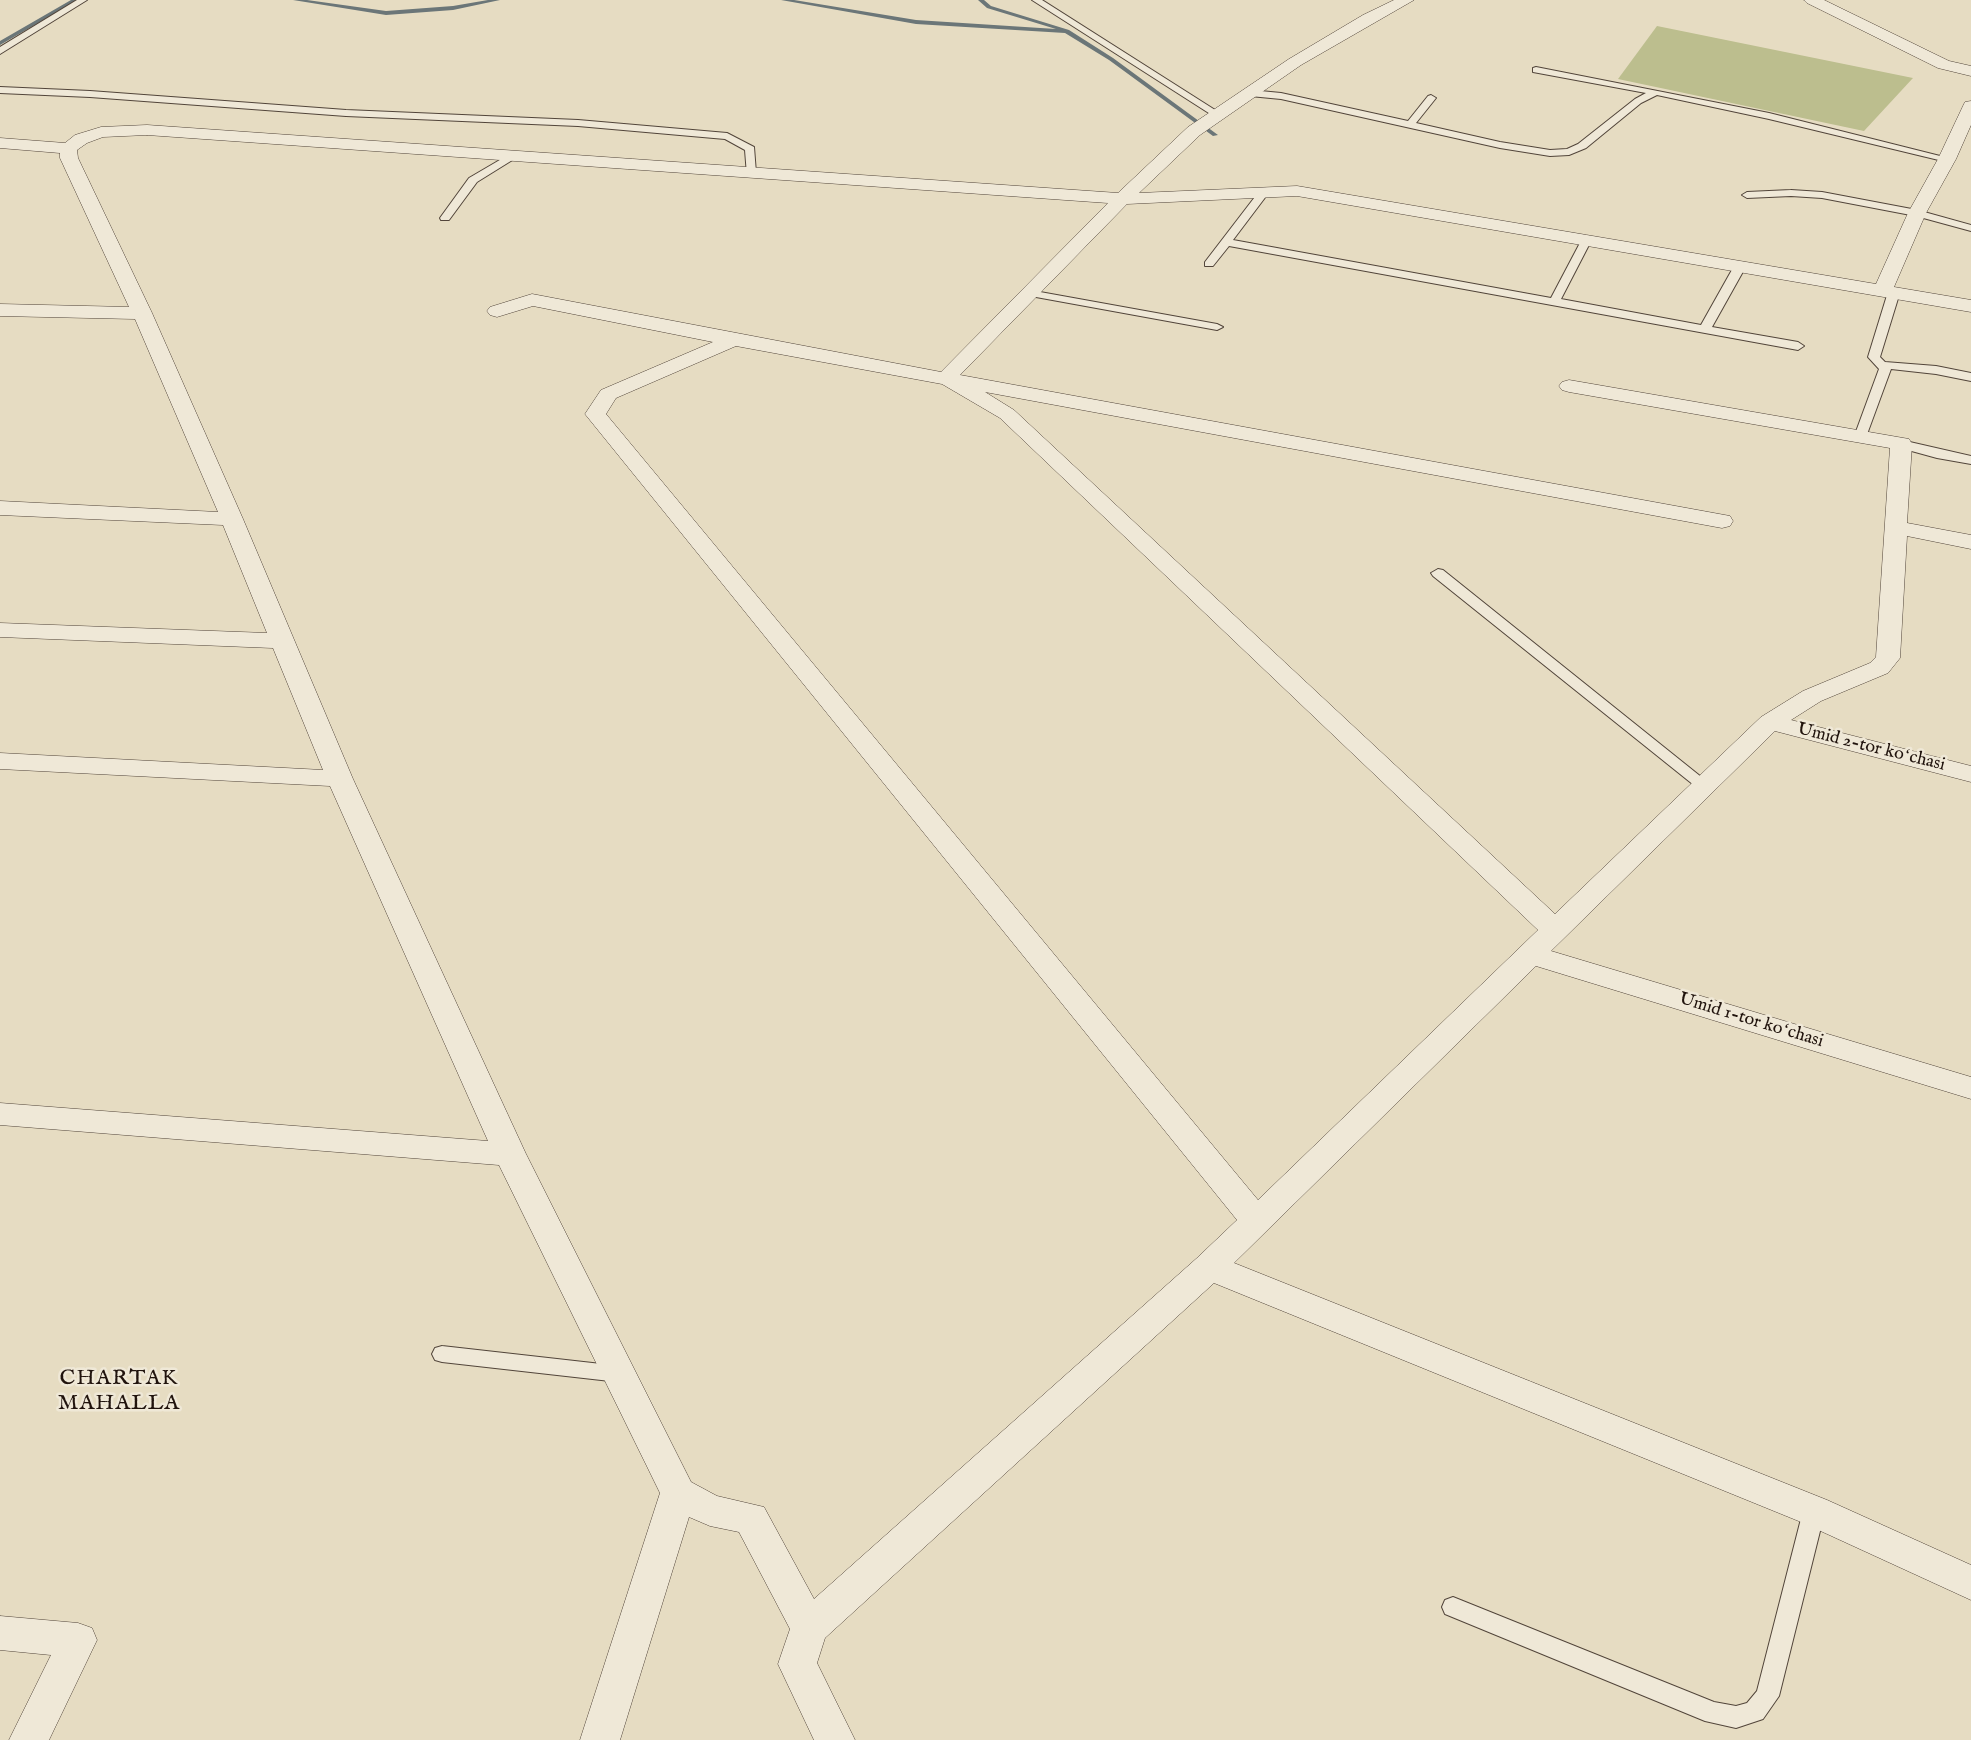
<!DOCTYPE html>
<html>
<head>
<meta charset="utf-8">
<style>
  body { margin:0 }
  canvas { display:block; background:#e6dcc2 }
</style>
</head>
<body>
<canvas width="1971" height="1740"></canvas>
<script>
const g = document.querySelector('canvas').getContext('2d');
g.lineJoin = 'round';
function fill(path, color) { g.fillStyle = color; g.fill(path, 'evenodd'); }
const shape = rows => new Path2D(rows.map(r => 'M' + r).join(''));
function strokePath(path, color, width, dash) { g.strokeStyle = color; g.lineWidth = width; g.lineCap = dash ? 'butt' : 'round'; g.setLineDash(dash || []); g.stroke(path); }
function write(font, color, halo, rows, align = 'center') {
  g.font = font + ' "IM FELL English",serif'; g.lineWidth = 5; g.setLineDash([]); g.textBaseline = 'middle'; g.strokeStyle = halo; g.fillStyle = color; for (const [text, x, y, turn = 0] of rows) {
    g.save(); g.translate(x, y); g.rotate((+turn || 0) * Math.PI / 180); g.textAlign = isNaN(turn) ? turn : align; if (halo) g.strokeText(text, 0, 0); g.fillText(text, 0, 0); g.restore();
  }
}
const green = shape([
  [1657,26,1913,78,1864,131,1618,79]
]);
const stream = shape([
  [71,0,78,0,0,45,0,41,71,0],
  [293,0,307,0,386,11,453,6,488,0,500,0,453,10,386,15,293,0],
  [781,0,794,0,916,20,1056,29,987,8,978,0,984,0,991,6,1069,30,1113,58,1218,135,1213,136,1109,60,1065,33,916,24,781,0]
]);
const service = shape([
  [77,0,87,0,0,54,0,47,77,0],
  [1032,0,1042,0,1223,115,1215,117,1032,0],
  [1536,67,1769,113,1952,159,1947,162,1769,119,1657,95,1641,103,1586,148,1569,155,1550,156,1500,148,1281,99,1250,96,1245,93,1250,90,1281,93,1408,121,1428,96,1431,95,1436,98,1416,123,1500,142,1550,150,1567,149,1578,144,1635,99,1646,93,1533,72,1533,68,1536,67],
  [0,87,90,91,346,110,578,120,727,133,754,147,756,173,755,175,747,175,745,150,725,139,578,126,346,116,90,97,0,93,0,87],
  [510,154,515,157,514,159,477,182,449,220,441,220,440,218,469,178,510,154],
  [1265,188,1270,191,1233,240,1551,298,1581,241,1586,238,1591,241,1561,299,1701,325,1733,268,1739,265,1745,268,1712,327,1798,342,1804,346,1798,350,1229,246,1213,266,1205,266,1205,262,1261,189,1265,188],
  [1791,190,1822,192,1917,210,1971,225,1971,231,1916,216,1822,198,1791,196,1747,198,1742,195,1747,192,1791,190],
  [1894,289,1900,292,1880,357,1885,362,1936,366,1971,373,1971,381,1936,374,1891,369,1866,437,1860,441,1854,437,1879,369,1868,357,1888,292,1894,289],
  [1029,290,1217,324,1223,327,1217,330,1025,295,1025,291,1029,290],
  [1901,440,1971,456,1971,464,1937,458,1897,447,1895,444,1901,440],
  [1438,569,1443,570,1710,784,1713,787,1710,790,1700,790,1433,576,1431,573,1438,569],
  [442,1346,619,1366,626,1368,629,1374,626,1380,619,1382,442,1362,435,1360,432,1354,435,1348,442,1346],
  [1814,1502,1822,1504,1825,1511,1779,1696,1763,1719,1736,1728,1705,1721,1445,1614,1442,1607,1445,1600,1453,1597,1714,1702,1736,1706,1747,1703,1757,1691,1803,1511,1806,1504,1814,1502]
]);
const minor = shape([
  [1394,0,1414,0,1301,65,1200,135,1139,193,1297,186,1876,284,1908,213,1938,159,1963,106,1965,102,1971,101,1971,125,1956,159,1926,213,1894,287,1971,300,1971,312,1297,196,1127,204,960,375,1730,516,1733,521,1730,526,1722,528,985,392,1014,410,1555,914,1761,717,1803,691,1870,663,1876,657,1890,448,1569,392,1562,390,1559,386,1562,382,1569,380,1909,439,1912,444,1907,523,1971,535,1971,549,1907,536,1900,658,1888,673,1821,701,1791,720,1971,766,1971,782,1775,731,1551,951,1971,1077,1971,1099,1536,966,1234,1263,1827,1500,1971,1565,1971,1600,1801,1522,1214,1283,825,1638,817,1663,855,1740,814,1740,778,1664,790,1629,739,1532,710,1526,689,1517,620,1740,580,1740,660,1493,499,1165,0,1125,0,1103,488,1141,330,786,0,769,0,753,323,770,273,648,0,637,0,623,267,633,223,525,0,515,0,501,218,512,135,319,0,316,0,304,129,307,60,158,60,153,0,148,0,138,65,143,75,135,101,127,147,125,1118,193,1188,127,1289,59,1363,15,1394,0],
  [147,135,1108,203,941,372,532,294,490,307,487,311,490,315,497,317,533,306,713,342,601,390,585,414,1237,1220,1197,1258,814,1599,764,1507,717,1496,691,1482,526,1154,353,779,243,519,152,313,78,158,77,150,87,143,103,137,147,135],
  [736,346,942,384,1000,418,1538,930,1258,1200,606,414,616,398,736,346],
  [1804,0,1824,0,1949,61,1971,66,1971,76,1938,68,1807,3,1804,0],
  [0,1616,78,1623,92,1628,97,1640,49,1740,9,1740,51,1655,0,1650,0,1616]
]);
const streetNames = [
  ["Umid 2-tor koʻchasi",1871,748,14],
  ["Umid 1-tor koʻchasi",1751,1021,17]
];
const nearNeighbourhoodnames = [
  ["CHARTAK",119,1379],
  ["MAHALLA",119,1404]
];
fill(green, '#bcbe8e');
fill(stream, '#6b7678');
strokePath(service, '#52453a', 2);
strokePath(minor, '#52453a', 1);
fill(service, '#efe8d7');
fill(minor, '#efe8d7');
write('18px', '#20130d', '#efe8d7', streetNames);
g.letterSpacing = '1px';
write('22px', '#20130d', '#efe8d7', nearNeighbourhoodnames);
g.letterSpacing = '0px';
</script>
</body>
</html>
